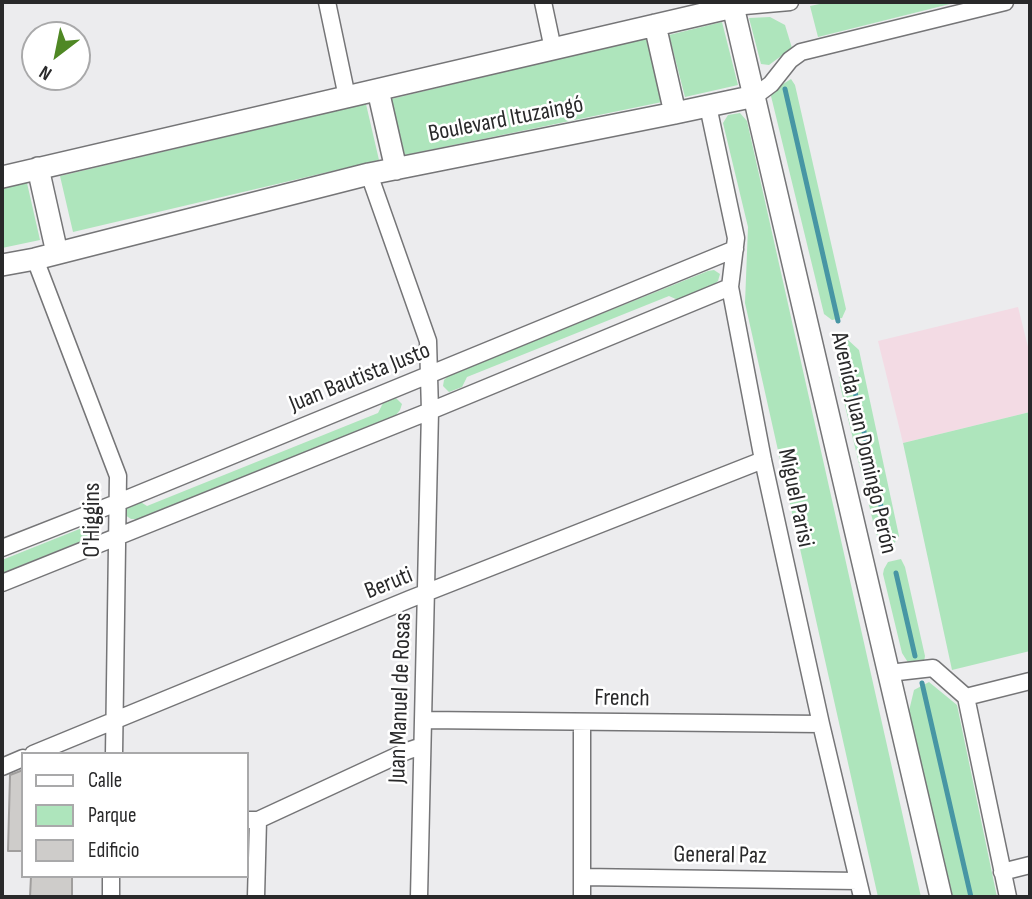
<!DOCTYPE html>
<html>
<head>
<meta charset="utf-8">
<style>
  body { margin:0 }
  #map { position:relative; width:1032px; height:899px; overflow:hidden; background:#ececee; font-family:"Sofia Sans Condensed",sans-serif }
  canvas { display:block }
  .frame { position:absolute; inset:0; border:4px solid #29292a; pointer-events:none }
  .legend { position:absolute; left:21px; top:752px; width:228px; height:126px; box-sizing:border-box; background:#fff; border:2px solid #a9a9aa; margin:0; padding:9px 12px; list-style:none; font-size:21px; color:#29292a }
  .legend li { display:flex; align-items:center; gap:14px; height:35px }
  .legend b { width:35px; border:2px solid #a9a9aa }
  .north { position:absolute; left:21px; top:21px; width:70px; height:70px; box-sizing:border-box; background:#fff; border:2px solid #a9a9aa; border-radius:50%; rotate:212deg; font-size:19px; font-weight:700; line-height:28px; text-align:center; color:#29292a }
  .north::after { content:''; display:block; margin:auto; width:24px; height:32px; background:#4f8824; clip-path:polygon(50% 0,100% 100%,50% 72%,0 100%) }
</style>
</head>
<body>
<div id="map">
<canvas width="1032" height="899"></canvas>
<div class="frame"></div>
<ul class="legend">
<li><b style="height:9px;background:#fff"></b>Calle</li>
<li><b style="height:19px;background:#aee5bc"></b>Parque</li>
<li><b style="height:19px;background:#ceccca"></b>Edificio</li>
</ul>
<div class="north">N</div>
</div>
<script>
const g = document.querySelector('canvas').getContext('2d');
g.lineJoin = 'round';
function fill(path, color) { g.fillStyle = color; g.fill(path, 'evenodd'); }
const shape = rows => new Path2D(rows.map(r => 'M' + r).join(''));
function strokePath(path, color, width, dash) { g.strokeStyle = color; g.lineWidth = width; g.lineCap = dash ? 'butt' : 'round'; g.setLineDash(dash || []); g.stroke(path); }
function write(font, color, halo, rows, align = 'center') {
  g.font = font + ' "Sofia Sans Condensed",sans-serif'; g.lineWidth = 5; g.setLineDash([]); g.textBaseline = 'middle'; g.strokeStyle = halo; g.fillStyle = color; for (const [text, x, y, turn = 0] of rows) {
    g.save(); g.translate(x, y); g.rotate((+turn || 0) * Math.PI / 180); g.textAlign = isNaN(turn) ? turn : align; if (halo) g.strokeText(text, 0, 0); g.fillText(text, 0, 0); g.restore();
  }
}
const industrial = shape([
  [1018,307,1030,355,1030,412,903,443,878,341]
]);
const green = shape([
  [829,2,958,2,818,37,810,6],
  [770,17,785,25,792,48,769,65,761,64,749,18],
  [722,22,738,85,685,97,669,35],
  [646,38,662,102,405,155,391,99],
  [791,79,795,85,846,309,842,318,832,320,824,314,771,96,772,91],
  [366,104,379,160,73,232,60,176],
  [740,113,747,121,921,897,878,897,745,303,748,227,723,123,728,115],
  [27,183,40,240,2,248,2,188],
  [714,270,720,274,718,281,712,286,678,300,669,296,467,377,462,387,449,392,443,386,444,380,449,375,708,271],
  [847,339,859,350,899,536,893,545,882,543,876,534,840,385,838,341],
  [396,398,402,404,400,410,396,415,137,519,131,519,125,515,126,509,132,504,139,501,147,506,378,413,383,403],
  [1030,412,1030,651,952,670,903,443],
  [87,526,93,526,97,528,96,532,92,537,2,573,2,560],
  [901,559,905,567,925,656,924,662,909,664,902,653,883,574,884,569,888,562],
  [929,682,957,705,997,897,953,897,909,711,914,690]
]);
const stream = shape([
  [785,89,838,321],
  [845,348,890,546],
  [896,573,915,656],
  [922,683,971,897]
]);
const building = shape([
  [23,770,23,851,8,851,10,775,23,770],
  [31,876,72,877,72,897,30,897,31,876]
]);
const minor = shape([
  [327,2,347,97],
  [543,2,553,49],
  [733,7,790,2],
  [755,96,771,84,790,60,801,52,1005,2],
  [708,106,736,238,730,287,763,460,821,724,862,897],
  [369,174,428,341,430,411,419,897],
  [35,259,118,476,114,754],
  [2,548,119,502,735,249],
  [2,583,430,411,730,287],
  [889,673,933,668,966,697,1030,681],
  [966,697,1008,897],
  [423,720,821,724],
  [582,722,582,897],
  [33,754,410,599,763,460],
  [2,767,23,758],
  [247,820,258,820,407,751,422,746],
  [1002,872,1030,865],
  [582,877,858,881],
  [111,897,111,876],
  [256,897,258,820]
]);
const major = shape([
  [732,2,941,897],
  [655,25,675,113],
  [378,90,396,169],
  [38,168,57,253],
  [2,177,733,7],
  [2,265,35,259,369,174,675,113,755,96]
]);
const streetNames = [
  ["Boulevard Ituzaingó",506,120,-11],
  ["Juan Bautista Justo",360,378,-22],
  ["Avenida Juan Domingo Perón",863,443,77],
  ["Miguel Parisi",795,498,78],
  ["O'Higgins",93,520,-90],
  ["Beruti",389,584,-22],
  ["Juan Manuel de Rosas",401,698,-88],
  ["French",622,699,1],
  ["General Paz",720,856,1]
];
fill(industrial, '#f3dbe4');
fill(green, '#aee5bc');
strokePath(stream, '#4796a4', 5);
fill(building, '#ceccca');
strokePath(building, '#a09e9d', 2);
strokePath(minor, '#757577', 19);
strokePath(major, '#757577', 24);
strokePath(minor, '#fff', 16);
strokePath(major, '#fff', 21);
write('24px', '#29292a', '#fff', streetNames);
</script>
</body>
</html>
